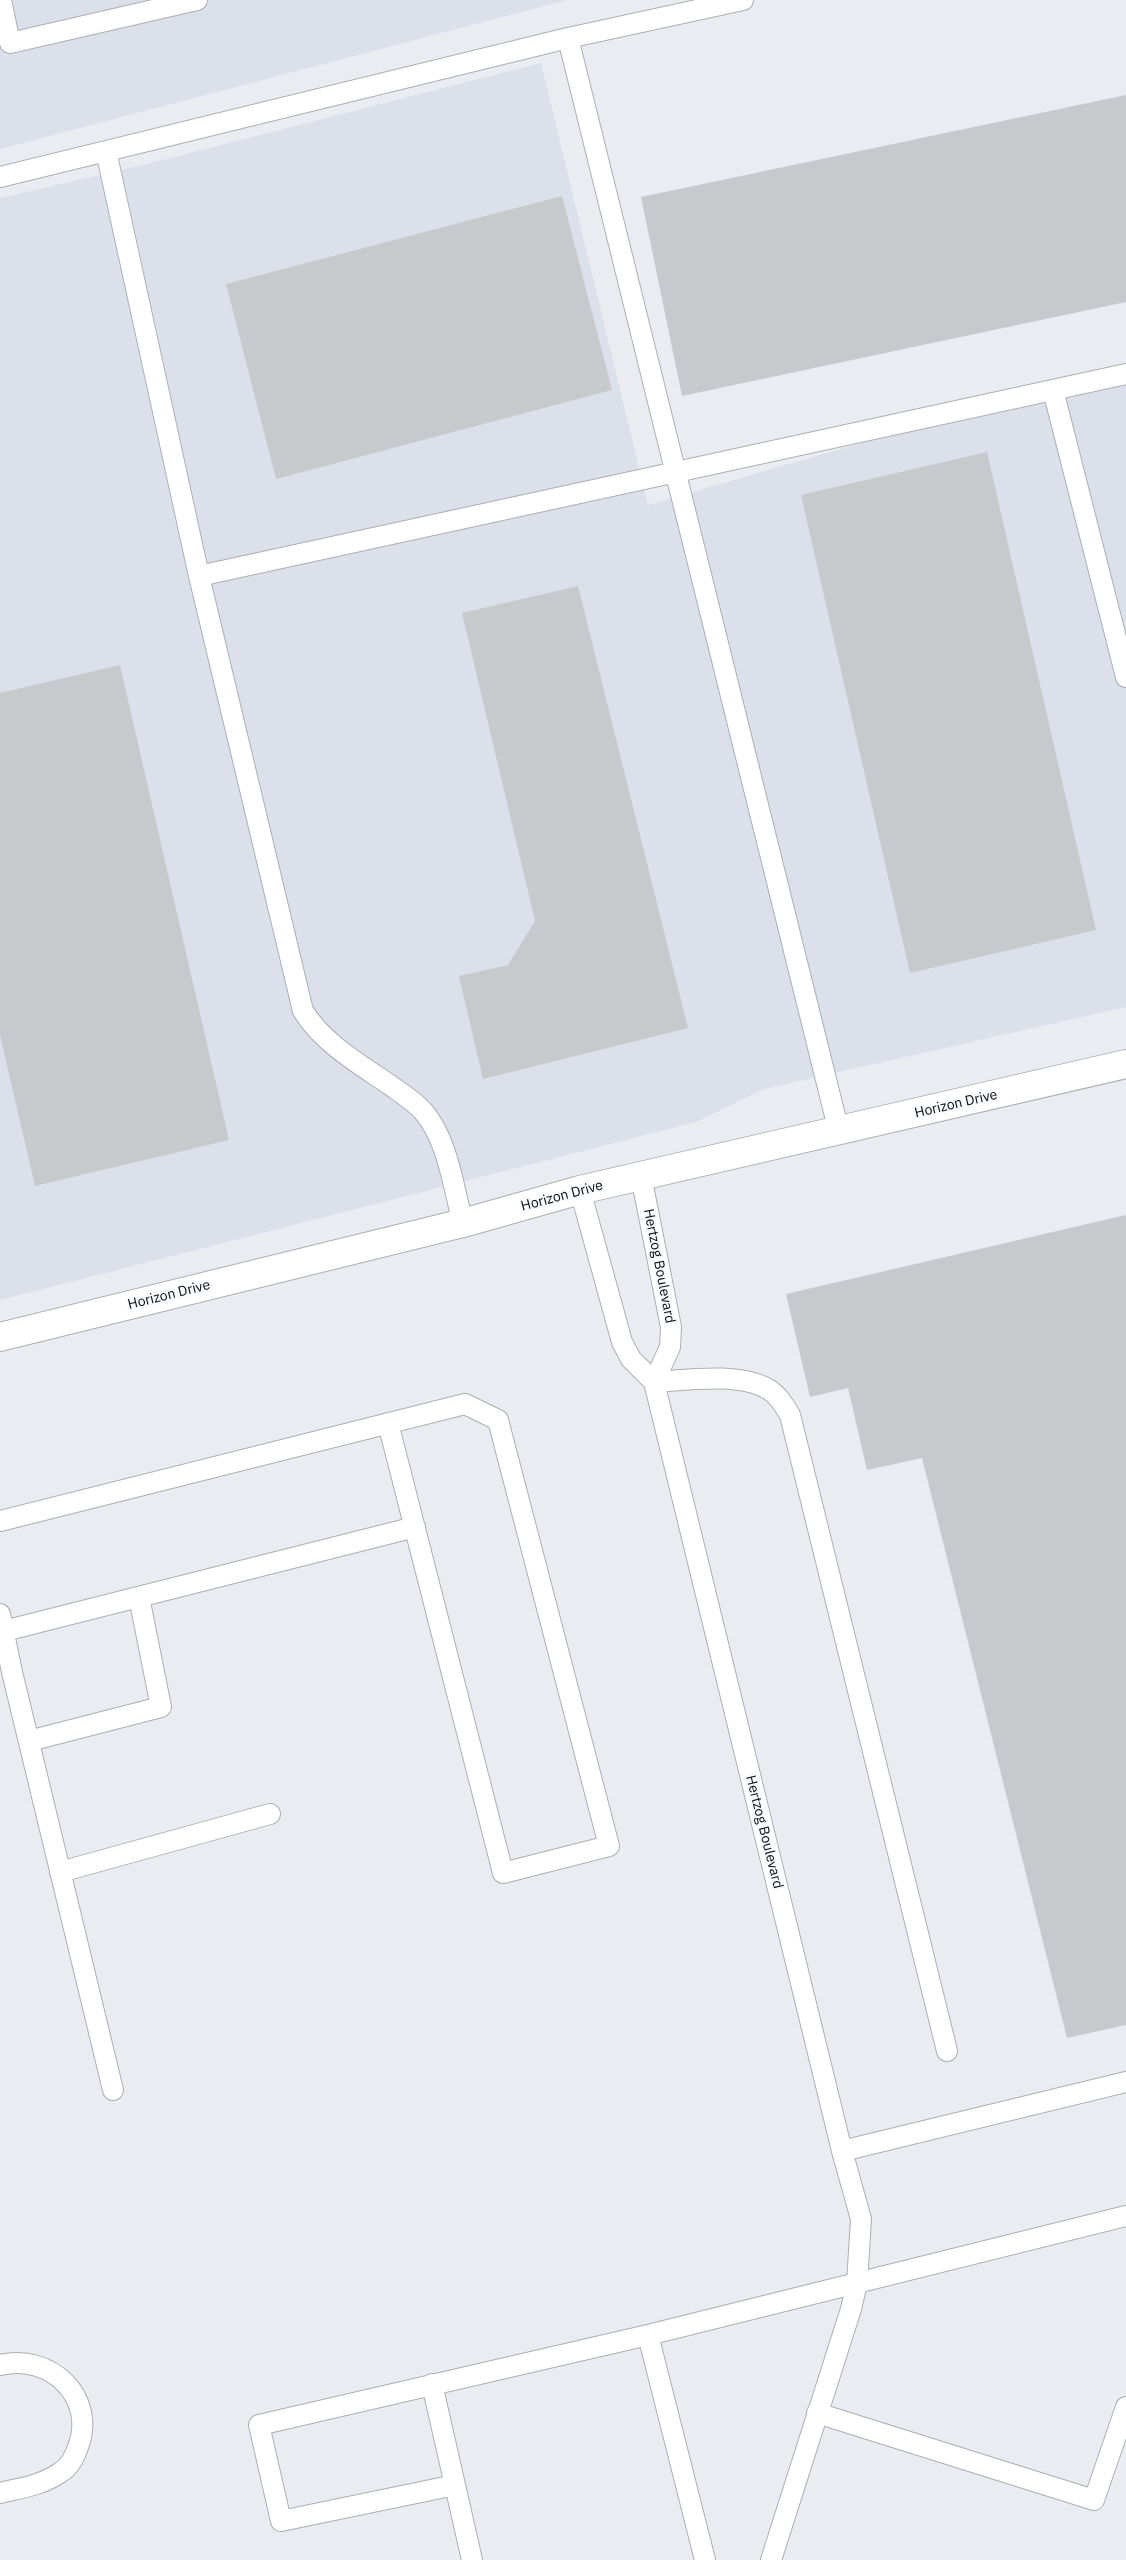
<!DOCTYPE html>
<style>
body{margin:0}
canvas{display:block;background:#eaecf1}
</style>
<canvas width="1126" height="2560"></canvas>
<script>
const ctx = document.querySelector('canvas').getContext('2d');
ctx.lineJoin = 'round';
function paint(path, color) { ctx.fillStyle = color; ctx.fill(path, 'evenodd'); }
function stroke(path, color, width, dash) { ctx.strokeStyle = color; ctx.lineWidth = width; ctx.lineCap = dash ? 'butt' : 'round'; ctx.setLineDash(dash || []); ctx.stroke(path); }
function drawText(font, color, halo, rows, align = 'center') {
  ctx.font = font + ' "IBM Plex Sans",sans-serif'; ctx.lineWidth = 4.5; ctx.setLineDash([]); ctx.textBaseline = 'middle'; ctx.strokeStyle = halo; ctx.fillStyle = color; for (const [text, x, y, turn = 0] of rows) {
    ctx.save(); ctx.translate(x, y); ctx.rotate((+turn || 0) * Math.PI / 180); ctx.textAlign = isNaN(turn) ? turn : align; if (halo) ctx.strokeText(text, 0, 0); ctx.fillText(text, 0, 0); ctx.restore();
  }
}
const built = new Path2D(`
 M0,0H567L0,149Z
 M541,63L648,505L1126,366V1007L764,1089L696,1122L0,1300V198L147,164Z`);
const building = new Path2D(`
 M1126,95V302L682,396L641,197Z
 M562,196L612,390L276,479L226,284Z
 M987,452L1096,930L910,973L801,495Z
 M578,586L688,1028L483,1079L459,976L508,965L535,921L462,613Z
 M120,665L229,1140L35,1186L0,1035V693Z
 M1126,1215V2025L1067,2038L922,1458L867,1470L848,1388L810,1397L786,1294Z`);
const lane = new Path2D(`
 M1,0L10,43L197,0
 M568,38L839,1132
 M106,151L199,576
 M0,177L568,38L743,0
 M1053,390L1126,677
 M580,1190L622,1342L631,1359L654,1382L670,1347L671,1327L641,1176
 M463,1223C453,1186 448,1140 423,1111C414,1101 401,1093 390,1085C358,1063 324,1044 303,1011L199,576L1126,374
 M0,1521L465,1404L498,1420L609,1846L503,1873L388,1423
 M0,1614L12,1672L113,2090
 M4,1631L415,1527
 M29,1741L161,1707L139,1597
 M60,1872L270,1814
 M842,2151L1126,2082
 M648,2335L705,2560
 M0,2365C50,2353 97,2397 78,2447C75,2456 69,2467 61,2472C43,2485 21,2488 0,2493
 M432,2384L472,2560
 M817,2413L1094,2500L1126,2407
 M455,2485L281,2521L259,2425L648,2335L1126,2216
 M771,2560L851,2309L857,2283L861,2219L842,2151L654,1382C687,1380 738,1372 768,1389C778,1395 784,1405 790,1415L947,2051`);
const street = new Path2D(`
 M0,1337L463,1223L580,1190L1126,1064`);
const streetNames = [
 ["Horizon Drive",956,1104,-13],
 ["Horizon Drive",562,1196,-15],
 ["Hertzog Boulevard",659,1266,79],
 ["Horizon Drive",169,1295,-14],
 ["Hertzog Boulevard",764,1832,76]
];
paint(built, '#dbe0eb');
paint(building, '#c7c9cd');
stroke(lane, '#acaeb3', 22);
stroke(street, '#acaeb3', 30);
stroke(lane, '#fff', 20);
stroke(street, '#fff', 28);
drawText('14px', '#0b0c0d', '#f7f9fe', streetNames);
</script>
